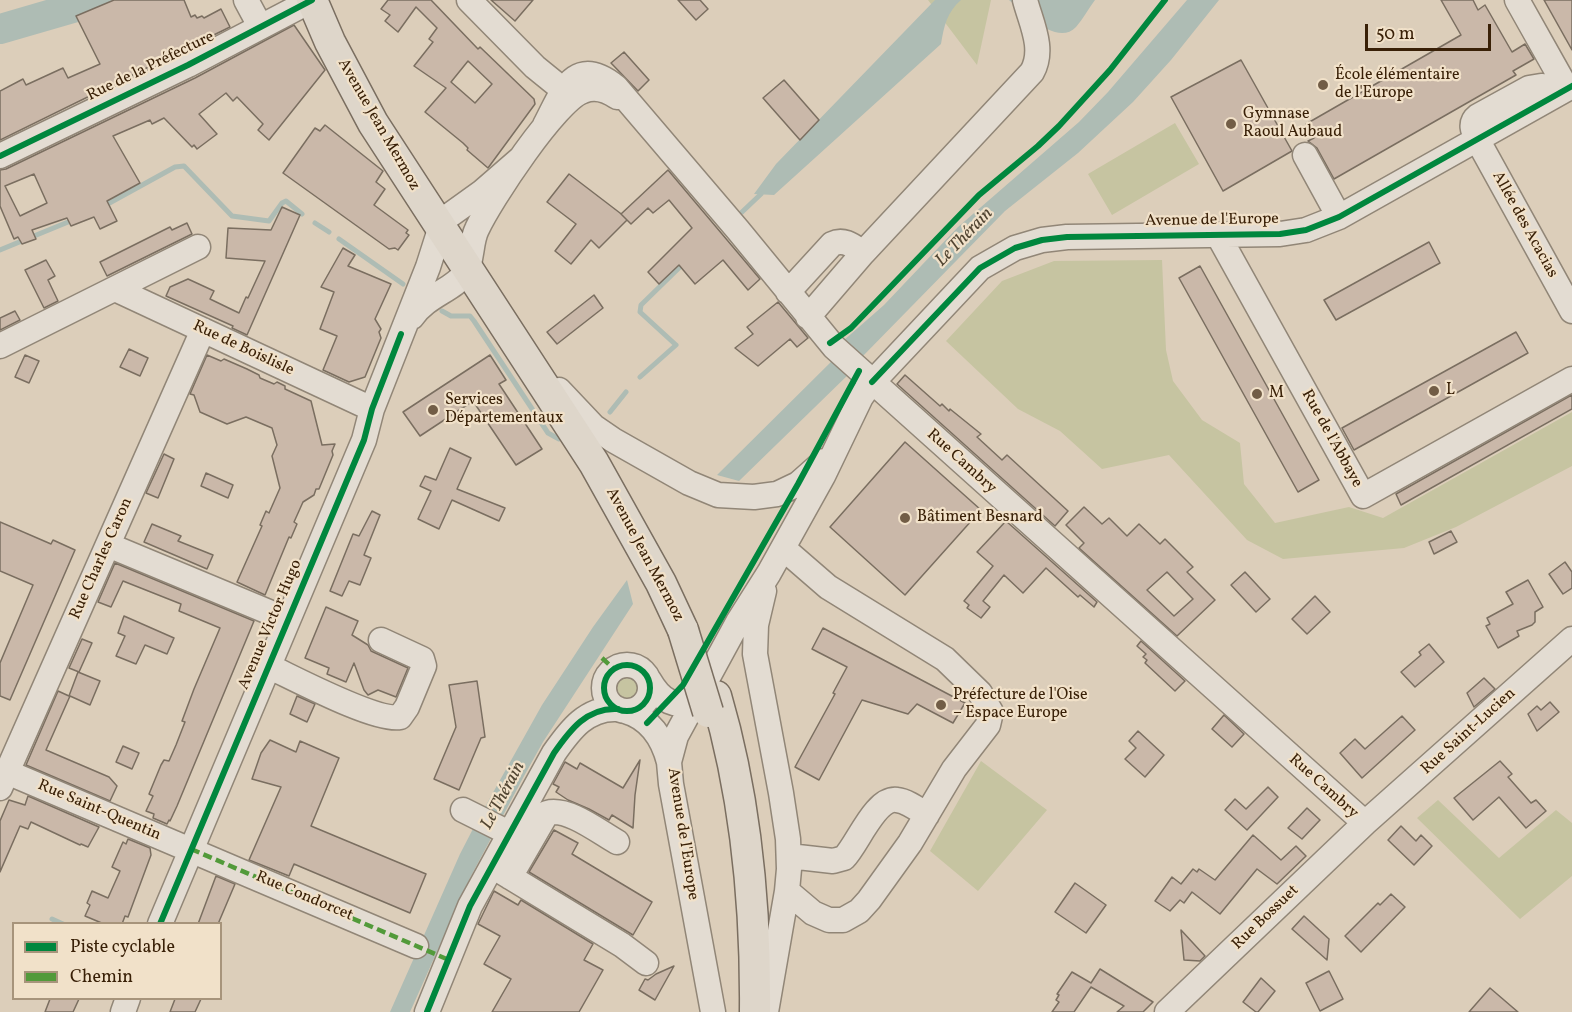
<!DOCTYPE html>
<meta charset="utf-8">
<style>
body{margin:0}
#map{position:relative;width:1572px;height:1012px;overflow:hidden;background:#dcceba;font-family:Vollkorn,serif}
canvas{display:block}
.legend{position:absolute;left:12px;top:922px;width:210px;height:78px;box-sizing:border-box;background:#f1e1c9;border:2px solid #a7947b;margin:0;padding:8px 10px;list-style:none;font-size:18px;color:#392007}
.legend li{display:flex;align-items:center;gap:12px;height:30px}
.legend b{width:30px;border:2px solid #a7947b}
.scale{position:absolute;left:1365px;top:24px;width:126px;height:27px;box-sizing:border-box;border:3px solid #392007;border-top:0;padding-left:8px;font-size:18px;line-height:21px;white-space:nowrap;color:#392007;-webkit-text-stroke:4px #f1e1c9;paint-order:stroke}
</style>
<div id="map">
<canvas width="1572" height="1012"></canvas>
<ul class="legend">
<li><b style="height:8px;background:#00873e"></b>Piste cyclable</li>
<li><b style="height:8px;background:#529a3a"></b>Chemin</li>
</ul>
<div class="scale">50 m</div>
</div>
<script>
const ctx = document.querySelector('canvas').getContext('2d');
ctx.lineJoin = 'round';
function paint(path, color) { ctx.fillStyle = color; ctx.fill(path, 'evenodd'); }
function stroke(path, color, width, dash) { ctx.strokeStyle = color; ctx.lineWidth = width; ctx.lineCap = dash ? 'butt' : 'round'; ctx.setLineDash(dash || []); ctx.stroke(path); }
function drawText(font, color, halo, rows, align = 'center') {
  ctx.font = font + ' Vollkorn,serif'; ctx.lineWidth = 4.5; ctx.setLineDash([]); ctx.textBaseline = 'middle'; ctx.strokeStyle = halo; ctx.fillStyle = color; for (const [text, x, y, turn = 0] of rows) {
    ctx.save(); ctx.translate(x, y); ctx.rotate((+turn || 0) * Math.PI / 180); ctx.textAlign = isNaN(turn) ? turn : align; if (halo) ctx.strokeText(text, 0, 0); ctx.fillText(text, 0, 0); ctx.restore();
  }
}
const green = new Path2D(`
 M928,0H991L977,65Z
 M1175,123L1199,164L1112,215L1088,174Z
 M1162,260L1166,350L1173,381L1202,420L1240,443L1244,484L1275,523L1349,507L1383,518L1572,412V466L1456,527L1404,548L1283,559L1247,540L1169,455L1102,469L1060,431L1018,409L946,341L1002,281L1054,261Z
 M616 688a13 13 0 1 1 26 0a13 13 0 1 1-26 0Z
 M981,761L1047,810L978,891L930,851Z
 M1438,800L1499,858L1556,810L1572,823V876L1520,919L1417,818Z`);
const water = new Path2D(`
 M935,0H961C947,12 944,26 941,44L774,195L754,194L776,164Z
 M1009,0H1095C1088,9 1083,19 1076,27C1057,47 1024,12 1009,0Z
 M1187,0H1219L1171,60L1133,102L1078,153L1005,211L861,358L851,372L739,481L717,475L839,354L843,341L884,305L958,227L1079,122L1108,92Z
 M627,580L633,604L543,742L524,776L470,878L410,1012H390L460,854L476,823L542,705L593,627Z`);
const stream = new Path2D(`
 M104,206L175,167L184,166L232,216L269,221L282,203L286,201L302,214
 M742,212L761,194
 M315,223L329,232
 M339,239L403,284
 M0,250L73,220
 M442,311L451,316H470L474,321L548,433L559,439
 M640,377L676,345L640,312L641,305L684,263
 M610,412L626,392
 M52,919L63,924`);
const river = new Path2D(`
 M0,29L100,0`);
const building = new Path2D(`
 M114,0H184L191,17L195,15L197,18L202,16L204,18L221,9L230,27L0,140V91L23,79L26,85L63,68L68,78L100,64L76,16Z
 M388,0H431L478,49L480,47L534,99L535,104L488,168L467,150L468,148L463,143L425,112L446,88L414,66L433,42L429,39L437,28L416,7L398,32L385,21L390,15L381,9ZM468,61L492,84L475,103L451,82Z
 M491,0H533L515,21Z
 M678,0H700L708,9L696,20Z
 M1441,0H1473L1478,10L1485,5L1512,52L1525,44L1534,59L1513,71L1516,75L1334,179L1317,148L1308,141L1314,138L1306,124L1461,35Z
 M1544,0H1572V50Z
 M294,25L325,70L269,140L258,130L263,124L237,97L233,101L226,93L199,114L217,134L197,149L194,145L192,147L164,118L152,124L150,120L113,136L140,183L107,201L117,221L100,229L94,217L71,226L67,218L32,230L36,239L22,244L18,237L14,239L0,206V170L6,169L195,78ZM34,174L47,203L20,216L5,186Z
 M624,52L649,80L638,91L611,63Z
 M1241,60L1292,151L1223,191L1171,97Z
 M784,80L819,120L800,140L763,98Z
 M325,125L383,171L376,182L385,189L374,205L408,230L406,233L409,235L398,250L395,248L389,249L283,173L315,128L320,131Z
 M668,170L760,279L748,290L723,260L695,284L679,265L659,284L648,272L692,228L669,200L653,213L648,208L631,224L621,214Z
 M569,174L620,213L627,220L599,248L591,240L571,264L555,251L576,224L547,202Z
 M282,207L300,215L247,335L232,328L233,326L166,296L170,287L188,279L214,291L210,299L239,313L246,297L248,298L265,261L226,258L228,228L271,230Z
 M187,223L192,234L107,276L100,262L170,227L172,230Z
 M1429,242L1440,263L1336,320L1324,300Z
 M343,248L355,255L348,266L391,284L375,319L381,329L379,332L381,338L365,377L349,382L323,370L337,336L320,329L334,292L321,287Z
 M46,260L55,276L48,280L58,301L44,308L25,270Z
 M1200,266L1319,480L1298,492L1179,278Z
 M594,295L603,308L557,344L547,332Z
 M778,302L808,338L797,347L790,339L758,366L735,348L753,334L747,327Z
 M15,311L20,320L0,330V318Z
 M1516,332L1528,353L1354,450L1342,428Z
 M129,349L148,358L140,376L120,367Z
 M25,355L39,361L29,383L15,377Z
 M207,355L221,361L224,359L247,369L259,375L260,378L274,384L277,382L285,386V389L311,401L322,445L335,444L332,451L333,455L319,489H316L314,495L303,502L294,522L297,524L291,538L289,537L265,595L237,582L262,526L260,525L266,511L269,513L280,488L272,456L277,445L272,428L246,417L227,424L200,412L194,395L190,394Z
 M490,355L506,380L499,384L542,449L516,465L473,401L420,436L403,412Z
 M905,375L940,406L942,404L949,411L950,409L981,434L977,437L1002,460L1007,455L1068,511L1055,526L897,384Z
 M1572,395V409L1401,505L1396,494Z
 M905,442L981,510L905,595L830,527Z
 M450,448L471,458L457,489L505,508L499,521L452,500L439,529L418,519L431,491L420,486L425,476L436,480Z
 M164,454L174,459L158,498L146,493Z
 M206,473L233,485L228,498L201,486Z
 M1084,507L1102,524L1109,518L1127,536L1139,524L1160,544L1165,539L1193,567L1187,572L1215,600L1177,636L1079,548L1084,543L1066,525ZM1167,572L1193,599L1174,616L1147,590Z
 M372,511L380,515L364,555L371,558L360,585L349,581L342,596L330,591L353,534L359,536Z
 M1006,521L1097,602L1094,607L1080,595L1078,597L1046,568L1023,593L1004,575L983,601L990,607L981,618L967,608L969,605L964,601L993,566L977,552Z
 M0,522L51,544L53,540L75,550L10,700L0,696V663L33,585L0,571Z
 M152,524L181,536L178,541L213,555L207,569L144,542Z
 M1451,531L1457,542L1434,554L1429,542Z
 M1565,562L1572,572V588L1563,594L1549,574Z
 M115,563L254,621L177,806L170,821L169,820L167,824L153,818L154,814L146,811L153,796L149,794L161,765L164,760L169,761L176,745L185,722L182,721L194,689L220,628L179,611L181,604L123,581L111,607L98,602Z
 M1245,572L1270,599L1256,612L1231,585Z
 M1528,580L1543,607L1535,612V622L1532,625L1517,631L1519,636L1498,648L1486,626L1490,624L1487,618L1513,604L1506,592Z
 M1315,596L1330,612L1307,634L1292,619Z
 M326,607L358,621L352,635L368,645L371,651L408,668L396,697L378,690L368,695L364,690L354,663L346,682L327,674L329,668L305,658Z
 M124,616L174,638L167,654L145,645L136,664L116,656L125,636L118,633Z
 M823,628L965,703L953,723L917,704L908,714L862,700L819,780L795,767L835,694L833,693L847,667L812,649Z
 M82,639L92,643L79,672L69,668Z
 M1141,641L1185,681L1175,691L1145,663L1147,660L1143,657L1146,654L1137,646Z
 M1429,644L1444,662L1415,687L1401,672L1421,655L1419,652Z
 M78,672L100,681L90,705L70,696L46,750L109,777L117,786L110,801L26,765L58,691L69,696Z
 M1484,678L1495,689L1474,707L1467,693Z
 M477,681L485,737L481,738L459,790L434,779L456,727L449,685Z
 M297,696L315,704L307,722L290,714Z
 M1550,702L1559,712L1537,731L1528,714L1537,706L1541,710Z
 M1224,715L1244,734L1232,747L1212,729Z
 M1402,716L1415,730L1362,778L1340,753L1355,739L1365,749Z
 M1138,731L1164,755L1145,777L1125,759L1136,748L1129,741Z
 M270,740L296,752L300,741L339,758L311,826L426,874L410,913L294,864L289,876L249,860L281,787L252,779L261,753Z
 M123,746L139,753L132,769L116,762Z
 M640,760L635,795L633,828L612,815L609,820L589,809L568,800L556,792L559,787L553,784L565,762L577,769L580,763L623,788Z
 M1500,761L1512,774L1508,777L1531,803L1536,800L1546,811L1526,828L1499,797L1473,820L1454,798Z
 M1268,787L1278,797L1247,830L1225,810L1235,799L1246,809Z
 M28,796L99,827L88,847L81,844L80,845L31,822L28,829L20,826L0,872V821L9,800L25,805Z
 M1307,808L1320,820L1302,839L1288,828Z
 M1401,826L1416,841L1421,835L1432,846L1414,865L1388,840Z
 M554,830L578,843L572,854L652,902L633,935L529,872Z
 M1253,835L1281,860L1296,846L1306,856L1277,884L1257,869L1220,914L1192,892L1184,903L1180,900L1170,911L1155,901L1172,877L1181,884L1193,869L1197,872L1199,869L1215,880Z
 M128,839L150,848L151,855L128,917L125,916L122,924H104L85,916L90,905L87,903L92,891L108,898L120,871L112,867L123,842L126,844Z
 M216,876L235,884L218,924H198Z
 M1075,883L1106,905L1086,933L1055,912Z
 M494,891L518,905L521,900L593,944L584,960L603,970L579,1012H492L511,979L484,964L500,936L478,924Z
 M1391,894L1405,907L1361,952L1345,936L1378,903L1380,905Z
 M1304,916L1329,939L1327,960L1292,929Z
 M1181,930L1205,956L1200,961L1184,960Z
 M674,966L655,1000L639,990L645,979L648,980L656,974Z
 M1100,969L1153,1002L1143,1012H1117L1124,1006L1091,987L1074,1012H1052L1059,1002L1056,1000L1059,995L1057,994L1072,972L1091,983Z
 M1329,971L1343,999L1320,1011L1306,983Z
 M1261,978L1275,991L1258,1012H1256L1243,1002Z
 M1490,988L1518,1012H1469Z
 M50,999H79L73,1012H45Z
 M175,999H201L195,1012H170Z`);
const minor = new Path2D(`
 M246,0L260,26
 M469,0L535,67L572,97
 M1517,0L1567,89
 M1567,89L1541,86L1529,88L1478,116C1469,123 1473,131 1477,139L1572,311
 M545,125C562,93 574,53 616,87L738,230L834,347L1365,823
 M1305,155L1339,217
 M0,156L188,65L312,0
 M1218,235L1363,496L1572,379
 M115,289L372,409
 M788,292L832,244C844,238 853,246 863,253
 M412,317C427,295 454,290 465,273C473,260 470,243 477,229C490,201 556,100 583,91C595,86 607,90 617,97
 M808,317L863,253L1032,72C1045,49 1031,23 1025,0
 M0,346L198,247
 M559,390L594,427L613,440L689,483L718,495L754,497L777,494L798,484L824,461
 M108,545L288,620
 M783,548L828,587L945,659L980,693L991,712L988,725L954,769L910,843L869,900L859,911L843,920H829L813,913L787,891
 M764,591L756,625L755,654L781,793L788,839L789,869L787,891L766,1012
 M604 688a23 23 0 1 1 46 0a23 23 0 1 1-46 0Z
 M268,666C294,678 376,722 400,717L407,707L424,666L422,659L381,640
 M649,680C660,699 676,713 696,695
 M625,711C650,718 663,739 669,762
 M7,772L416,946
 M0,788L203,330
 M463,810L523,840
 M789,856L833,861L844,858C858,844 875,797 897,800C907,801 919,810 927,815
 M492,866L622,945L646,963
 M510,877L547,813C568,807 599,832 617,842
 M160,924L364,440L372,409L428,267L443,220L482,192L520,159
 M123,1012L128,998
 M427,1012L470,906L554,753C570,730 587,707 618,709
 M713,1012L671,784L669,762L676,736L738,622L769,573L823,476L861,397L868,387L980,268L1015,248L1042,240L1067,237L1280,234L1306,230L1339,217L1572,86
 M1167,1012L1365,823L1572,639`);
const major = new Path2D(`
 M312,0L330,42L373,123L594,463L661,583L683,630
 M716,696C746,798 756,906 755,1012`);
const majorBridge = new Path2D(`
 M683,630L708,712`);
const quiet = new Path2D(`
 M602,658L614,669
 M191,849L449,960`);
const cycleway = new Path2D(`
 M0,156L188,65L312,0
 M830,343L851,328L979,195L1038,146L1059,126L1110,70L1165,0
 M872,382L980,268L1015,248L1042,240L1067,237L1280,234L1306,230L1339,217L1572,86
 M604 688a23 23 0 1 1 46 0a23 23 0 1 1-46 0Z
 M647,723L683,685L798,484L859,371
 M160,924L364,440L372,409L401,334
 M427,1012L470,906L554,753C570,730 587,707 618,709`);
const markers = [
 [1323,85,6,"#725d46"],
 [1231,124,6,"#725d46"],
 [1434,391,6,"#725d46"],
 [1257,394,6,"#725d46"],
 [433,410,6,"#725d46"],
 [905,518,6,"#725d46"],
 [941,705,6,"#725d46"]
];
const streetNames = [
 ["Rue de la Préfecture",151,67,-26],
 ["Avenue Jean Mermoz",378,125,60],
 ["Avenue de l'Europe",1212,221,-1],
 ["Allée des Acacias",1524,225,61],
 ["Rue de Boislisle",243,349,25],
 ["Rue de l'Abbaye",1331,439,61],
 ["Rue Cambry",961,462,42],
 ["Avenue Jean Mermoz",644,555,62],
 ["Rue Charles Caron",102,559,-66],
 ["Avenue Victor Hugo",271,625,-67],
 ["Rue Saint-Lucien",1469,732,-42],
 ["Rue Cambry",1323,787,42],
 ["Rue Saint-Quentin",99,811,23],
 ["Avenue de l'Europe",682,834,81],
 ["Rue Condorcet",304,897,23],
 ["Rue Bossuet",1266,918,-44]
];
const poiNames = [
 ["École élémentaire",1335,76],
 ["de l'Europe",1335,94],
 ["Gymnase",1243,115],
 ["Raoul Aubaud",1243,133],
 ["L",1446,391],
 ["M",1269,394],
 ["Services",445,401],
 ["Départementaux",445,419],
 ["Bâtiment Besnard",917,518],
 ["Préfecture de l'Oise",953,696],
 ["– Espace Europe",953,714]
];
const waterNames = [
 ["Le Thérain",965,238,-46],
 ["Le Thérain",504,796,-62]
];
paint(green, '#c6c4a1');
paint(water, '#aebcb4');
stroke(stream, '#aebcb4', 5);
stroke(river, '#aebcb4', 30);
paint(building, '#cab8a9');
stroke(building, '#7a6e60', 1.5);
stroke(minor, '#918677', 27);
stroke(major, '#7a6e60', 33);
stroke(minor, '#e3dcd2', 24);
stroke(major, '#ded6ca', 30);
stroke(majorBridge, '#7a6e60', 33, []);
stroke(majorBridge, '#ded6ca', 30);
stroke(quiet, '#529a3a', 4.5, [9, 4.5]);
stroke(cycleway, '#00873e', 6);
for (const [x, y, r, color] of markers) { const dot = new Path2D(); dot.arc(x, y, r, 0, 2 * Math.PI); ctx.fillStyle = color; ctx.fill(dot); stroke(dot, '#f1e1c9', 2); }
drawText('16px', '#392007', '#f1e1c9', streetNames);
drawText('16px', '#392007', '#f1e1c9', poiNames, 'left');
drawText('italic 18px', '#514532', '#f1e1c9', waterNames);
</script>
